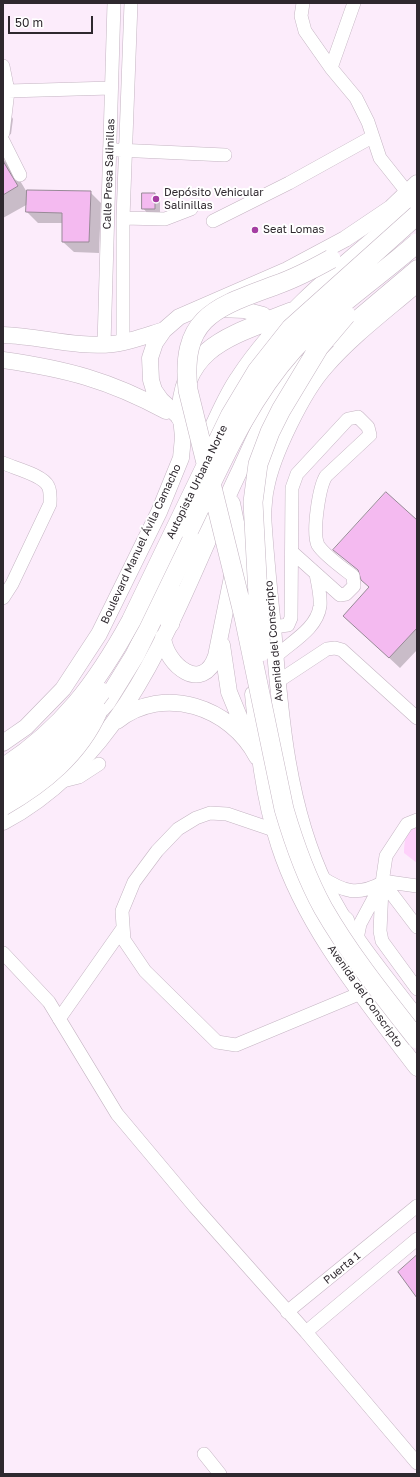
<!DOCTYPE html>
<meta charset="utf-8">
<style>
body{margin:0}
#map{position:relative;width:420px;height:1477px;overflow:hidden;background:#fcecfb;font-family:"Golos Text",sans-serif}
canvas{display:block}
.frame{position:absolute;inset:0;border:4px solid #2e282e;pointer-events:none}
.scale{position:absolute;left:8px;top:16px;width:85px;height:18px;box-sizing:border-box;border:2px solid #2e282e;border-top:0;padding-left:5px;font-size:12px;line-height:14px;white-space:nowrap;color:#2e282e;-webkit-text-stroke:3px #fff;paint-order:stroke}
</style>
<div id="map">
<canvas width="420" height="1477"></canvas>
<div class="frame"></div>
<div class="scale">50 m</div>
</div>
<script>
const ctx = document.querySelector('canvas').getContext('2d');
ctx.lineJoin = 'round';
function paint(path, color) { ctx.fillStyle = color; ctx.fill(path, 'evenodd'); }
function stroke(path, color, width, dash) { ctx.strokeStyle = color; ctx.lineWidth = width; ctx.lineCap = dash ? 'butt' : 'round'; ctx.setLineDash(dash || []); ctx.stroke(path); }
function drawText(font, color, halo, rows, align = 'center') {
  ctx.font = font + ' "Golos Text",sans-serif'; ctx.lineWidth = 4; ctx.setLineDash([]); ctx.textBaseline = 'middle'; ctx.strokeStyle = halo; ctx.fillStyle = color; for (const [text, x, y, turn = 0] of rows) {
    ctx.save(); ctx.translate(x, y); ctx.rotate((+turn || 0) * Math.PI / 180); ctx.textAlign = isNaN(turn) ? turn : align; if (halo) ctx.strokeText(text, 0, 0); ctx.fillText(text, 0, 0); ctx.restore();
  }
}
const green = new Path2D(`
 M417,827V863L404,853C404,843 405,830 417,827Z`);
const shadow = new Path2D(`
 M3,101L13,119L11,134L3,138Z
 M3,159L13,169L28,194L90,192L101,203L99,253L74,252L63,242V223H38L27,212L28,204L3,218Z
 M155,194L160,199V214H148L143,208Z
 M417,521V650L400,668L355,626L370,588L360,572L335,550Z`);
const building = new Path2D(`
 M3,161L18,186L3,195Z
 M27,190L91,191L89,242H62V213L26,212Z
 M142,193H155V209H142Z
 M386,492L417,520V628L389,658L343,616L369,587L361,580L358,570L333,550Z
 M417,1255V1298L398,1272Z`);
const minor = new Path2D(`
 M303,3L301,16L305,31L331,68L356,98L368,122L380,158L407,192
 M3,66L8,91L111,88
 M331,68L354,3
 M3,133L8,91
 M3,141L20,175
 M117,150L225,155
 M123,218L165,219L191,209
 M213,221L289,183L372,137
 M123,342V218L131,3
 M104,344L114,3
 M3,463C14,468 43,475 48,486C51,491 50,499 50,504L12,584L3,598
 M273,627L288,625L291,618L292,488L297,474L348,419L358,417L368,427L370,435L326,476C319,487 312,533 318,545C324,555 344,569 353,576L354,586L346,594L340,595L292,552
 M275,657C291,642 317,629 320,606C321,596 318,584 316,574
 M277,682L327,649L335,648L342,650L417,718
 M59,782L79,777L99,764
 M274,830L227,814L210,813L196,818L178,829L157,851L134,882L122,911L124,940L145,971L217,1042L236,1045L361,993L368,987
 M321,877C344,892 357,896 382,883
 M417,886L382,881L417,927
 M382,888L380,931L382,941L417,989
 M357,939L360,924L382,883L386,856L407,824L417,820
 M3,953L49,1002L117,1114L195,1207L306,1332L417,1463
 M59,1019L123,928
 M287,1312L417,1206
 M306,1332L417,1239
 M204,1454L220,1474`);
const major = new Path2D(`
 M417,284C387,310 352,336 326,366C303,391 272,455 266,488C264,496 264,505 263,513C265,551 269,589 273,627C280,715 287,807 326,887C349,935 385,976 417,1018
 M219,309L244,310L263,315
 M3,335C40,336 76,348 113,344C130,342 148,335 164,330
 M334,338L417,268
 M3,360C66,369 109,380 166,411
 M188,425L161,400L154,390L151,380L150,358L155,343L164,330L179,317L287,270L345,239L391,208L417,183
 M232,503L240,542L245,593
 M163,637C166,666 203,694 216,656L233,572
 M222,645L229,692L247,736
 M253,694C258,745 263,796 279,845C306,929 365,999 417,1068
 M117,721C164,684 231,707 257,757
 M3,743L26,727L63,689L99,634L159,512L181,458L183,437L181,418
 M3,822C136,751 179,596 240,470C257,433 273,393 302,364`);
const highway = new Path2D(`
 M181,418C181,345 234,335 291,312
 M211,434C220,415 228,395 240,378C286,308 355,258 417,204
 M170,623V588
 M88,722L106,702L135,655L203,516
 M322,897L331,910L345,921`);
const highwayBridge = new Path2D(`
 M331,259C313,269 296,278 276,285C217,307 180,316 188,390L244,617L284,809C294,843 306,877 323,908C350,955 384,997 417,1039
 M189,530C219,468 247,401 293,350C330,309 376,279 417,243
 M261,652L253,502L258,464L270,432L281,410L319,347L346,315
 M3,768C63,729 97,683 131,621L230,416L257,371L291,328L417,215
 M3,785C43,759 73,731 101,692
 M3,806C43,783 79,754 98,711`);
const markers = [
 [156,199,4,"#a53ea2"],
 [255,230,4,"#a53ea2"]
];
const streetNames = [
 ["Calle Presa Salinillas",109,174,-88],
 ["Autopista Urbana Norte",197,482,-64],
 ["Boulevard Manuel Ávila Camacho",141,544,-65],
 ["Avenida del Conscripto",274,641,-95],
 ["Avenida del Conscripto",365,996,55],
 ["Puerta 1",342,1268,-39]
];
const poiNames = [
 ["Depósito Vehicular",164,193],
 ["Salinillas",164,206],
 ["Seat Lomas",263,230]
];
paint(green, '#fed1fa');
paint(shadow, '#0003');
paint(building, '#f4baf0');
stroke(building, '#978996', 1);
stroke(minor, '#c4b4c2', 14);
stroke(major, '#c4b4c2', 17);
stroke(highway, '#c4b4c2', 20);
stroke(minor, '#fff', 13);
stroke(major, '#fff', 16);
stroke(highway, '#fff', 19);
stroke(highwayBridge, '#c4b4c2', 20, []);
stroke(highwayBridge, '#fff', 19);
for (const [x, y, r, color] of markers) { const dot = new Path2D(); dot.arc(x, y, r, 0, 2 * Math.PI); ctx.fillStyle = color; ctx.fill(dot); stroke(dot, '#fff', 1.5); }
drawText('11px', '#2e282e', '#fff', streetNames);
drawText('11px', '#2e282e', '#fff', poiNames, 'left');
</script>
